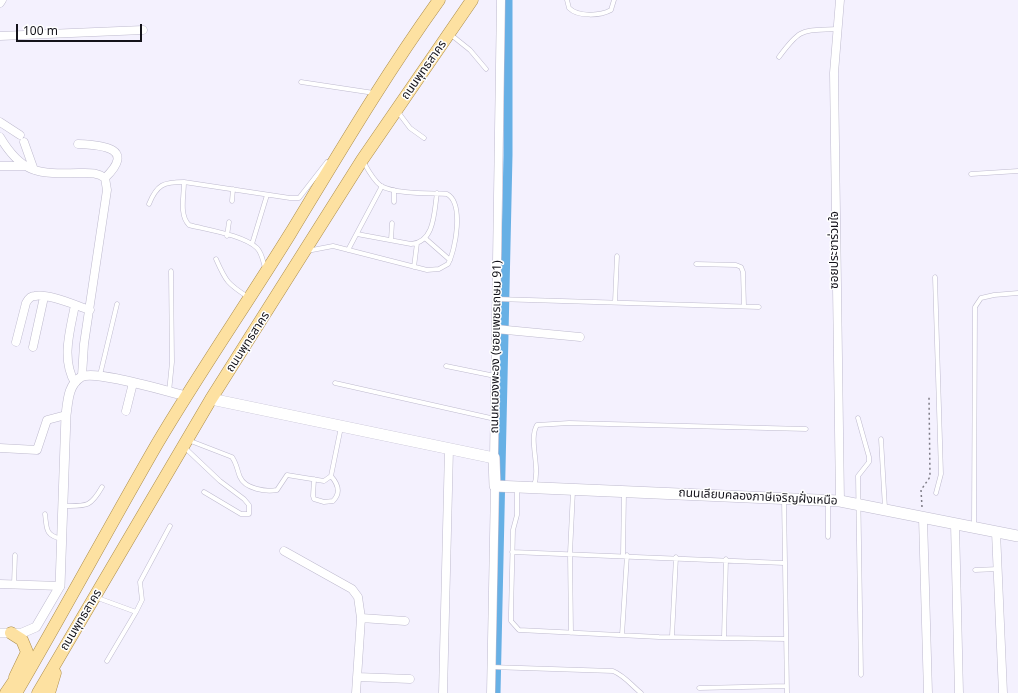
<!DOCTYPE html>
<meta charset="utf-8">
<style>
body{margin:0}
#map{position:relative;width:1018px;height:693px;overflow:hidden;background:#f4f1fe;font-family:"Noto Sans",sans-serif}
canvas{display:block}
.scale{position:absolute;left:16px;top:24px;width:126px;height:18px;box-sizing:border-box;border:2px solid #14131a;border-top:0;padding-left:5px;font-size:12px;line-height:14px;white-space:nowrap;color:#14131a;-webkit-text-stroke:3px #fff;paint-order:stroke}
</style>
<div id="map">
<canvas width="1018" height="693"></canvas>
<div class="scale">100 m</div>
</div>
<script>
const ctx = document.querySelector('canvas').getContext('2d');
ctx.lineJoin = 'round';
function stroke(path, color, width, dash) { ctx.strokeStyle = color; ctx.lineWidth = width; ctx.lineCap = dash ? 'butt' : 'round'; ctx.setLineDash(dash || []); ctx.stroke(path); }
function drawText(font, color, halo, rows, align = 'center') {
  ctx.font = font + ' "Noto Sans","Noto Sans Thai",sans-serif'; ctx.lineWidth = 3; ctx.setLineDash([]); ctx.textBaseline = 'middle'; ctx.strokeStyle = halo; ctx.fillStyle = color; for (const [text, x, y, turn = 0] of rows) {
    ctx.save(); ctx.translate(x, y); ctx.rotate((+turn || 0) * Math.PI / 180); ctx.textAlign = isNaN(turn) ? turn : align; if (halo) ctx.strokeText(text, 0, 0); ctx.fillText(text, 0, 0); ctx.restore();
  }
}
const canal = new Path2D(`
 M496,693L508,155V0`);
const path = new Path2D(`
 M922,507L921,490L930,477L929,397`);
const service = new Path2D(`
 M567,0L569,8C578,17 600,16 611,10L614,0
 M450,34L470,50L486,69
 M779,57C801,27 802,31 837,29
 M301,82L374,93
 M398,112L410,128L424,138
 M971,174L1018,171
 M184,182C184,196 179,215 189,225C208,230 243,235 257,248C262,253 263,261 265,268
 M232,201L233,189
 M394,202V190
 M149,204C157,184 164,182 184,182L290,198H299L327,162
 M357,234L411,244C435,242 434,212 437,193
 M227,236L229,222
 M426,239L450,260
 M391,240L392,223
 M252,244L267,195
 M348,250L382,186
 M307,251L333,246L427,270L439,269L448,264C456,249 464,203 447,194C430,193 395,194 381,186C373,180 368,170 363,161
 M216,259C226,282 228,284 248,297
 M696,264L736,265L741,267L743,272L744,306
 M414,267L417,243
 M935,277L941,474L936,493
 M496,299L759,307
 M615,302L617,256
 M446,366L495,376
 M100,375L117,304
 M335,383L495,419
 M169,392L172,362L171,271
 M858,418L869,457V462L858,476L861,675
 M881,439L885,508
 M188,440L232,457C237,464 237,470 240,477C245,489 266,492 277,490L287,475L324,481L331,476L341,427
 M184,447L220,481L244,499L249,505V514H241L204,492
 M314,479L313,496L314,499L324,502L333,501C341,493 338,484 331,476
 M534,486C541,467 528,440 537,425L569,423L806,429
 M517,489V515L513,530L511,612V621L519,630L659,637L786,639
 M784,499L787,693
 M828,502V537
 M63,506C86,506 90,508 102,487
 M45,514C47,529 45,535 61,539
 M974,525L975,307L981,298L994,295L1018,293
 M512,552L784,563
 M623,555L624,493
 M975,570L998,569
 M14,584L15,555
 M95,597L136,612L142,600L140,582L170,526
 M571,633L570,553L573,491
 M622,635L627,555
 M672,636L676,557
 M724,637L726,559
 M107,661L136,612
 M491,667L613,671C625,676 631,685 641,693
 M699,688L786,686`);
const minor = new Path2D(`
 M0,3L2,0
 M0,36L143,30
 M0,122L20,135
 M0,137C22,174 38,174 79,173C89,173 97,172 105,178L107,190L84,344L82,376
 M24,142L34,170
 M78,144C103,145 136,148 105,178
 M0,166H24
 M496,329L580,337
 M16,342L26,303C28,299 30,296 35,296C48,293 77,306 90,310
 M33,347L44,297
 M75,383C61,359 70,331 75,305
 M126,411L133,383
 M0,448L37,450L47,420L66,415
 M494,458L501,0
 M840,501L834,73L840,0
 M923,518L928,693
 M955,524L959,693
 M996,532L1003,693
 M284,551L352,589L358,597L361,618L356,693
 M0,584L60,586
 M361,618L405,621
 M357,677L410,679
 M443,693L449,449
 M491,693L495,486`);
const tertiary = new Path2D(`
 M0,633H22L36,627L60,586L66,415C68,401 68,385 81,377C94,369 168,392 187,396`);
const secondary = new Path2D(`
 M211,399L494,458L495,486L840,501L1018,536`);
const primary = new Path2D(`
 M11,633L22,640L27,652L15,677
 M6,693L21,671
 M16,693C64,611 109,527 157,444C199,373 246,305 290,234C338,155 385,75 439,0
 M38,693L211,399L362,160L472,0
 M49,693L55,673`);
const streetNames = [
 ["ถนนพุทธสาคร",424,70,-55],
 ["ซอยประชาร่วมใจ",835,250,-90],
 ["ถนนพุทธสาคร",248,342,-57],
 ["ถนนหนองพะอง (ซอยเพชรเกษม 91)",496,347,-89],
 ["ถนนเลียบคลองภาษีเจริญฝั่งเหนือ",758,497,3],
 ["ถนนพุทธสาคร",81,620,-59]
];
stroke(canal, '#67b0e5', 9);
stroke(service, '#bebace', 5);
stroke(minor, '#bebace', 9);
stroke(tertiary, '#bebace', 10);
stroke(secondary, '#bebace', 12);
stroke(primary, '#ab8c49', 13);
stroke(path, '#7e7c86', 1.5, [2, 3]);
stroke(service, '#fff', 4);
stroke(minor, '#fff', 8);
stroke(tertiary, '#fff', 9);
stroke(secondary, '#fff', 11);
stroke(primary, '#fde1a1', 12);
drawText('12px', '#14131a', '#fff', streetNames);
</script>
